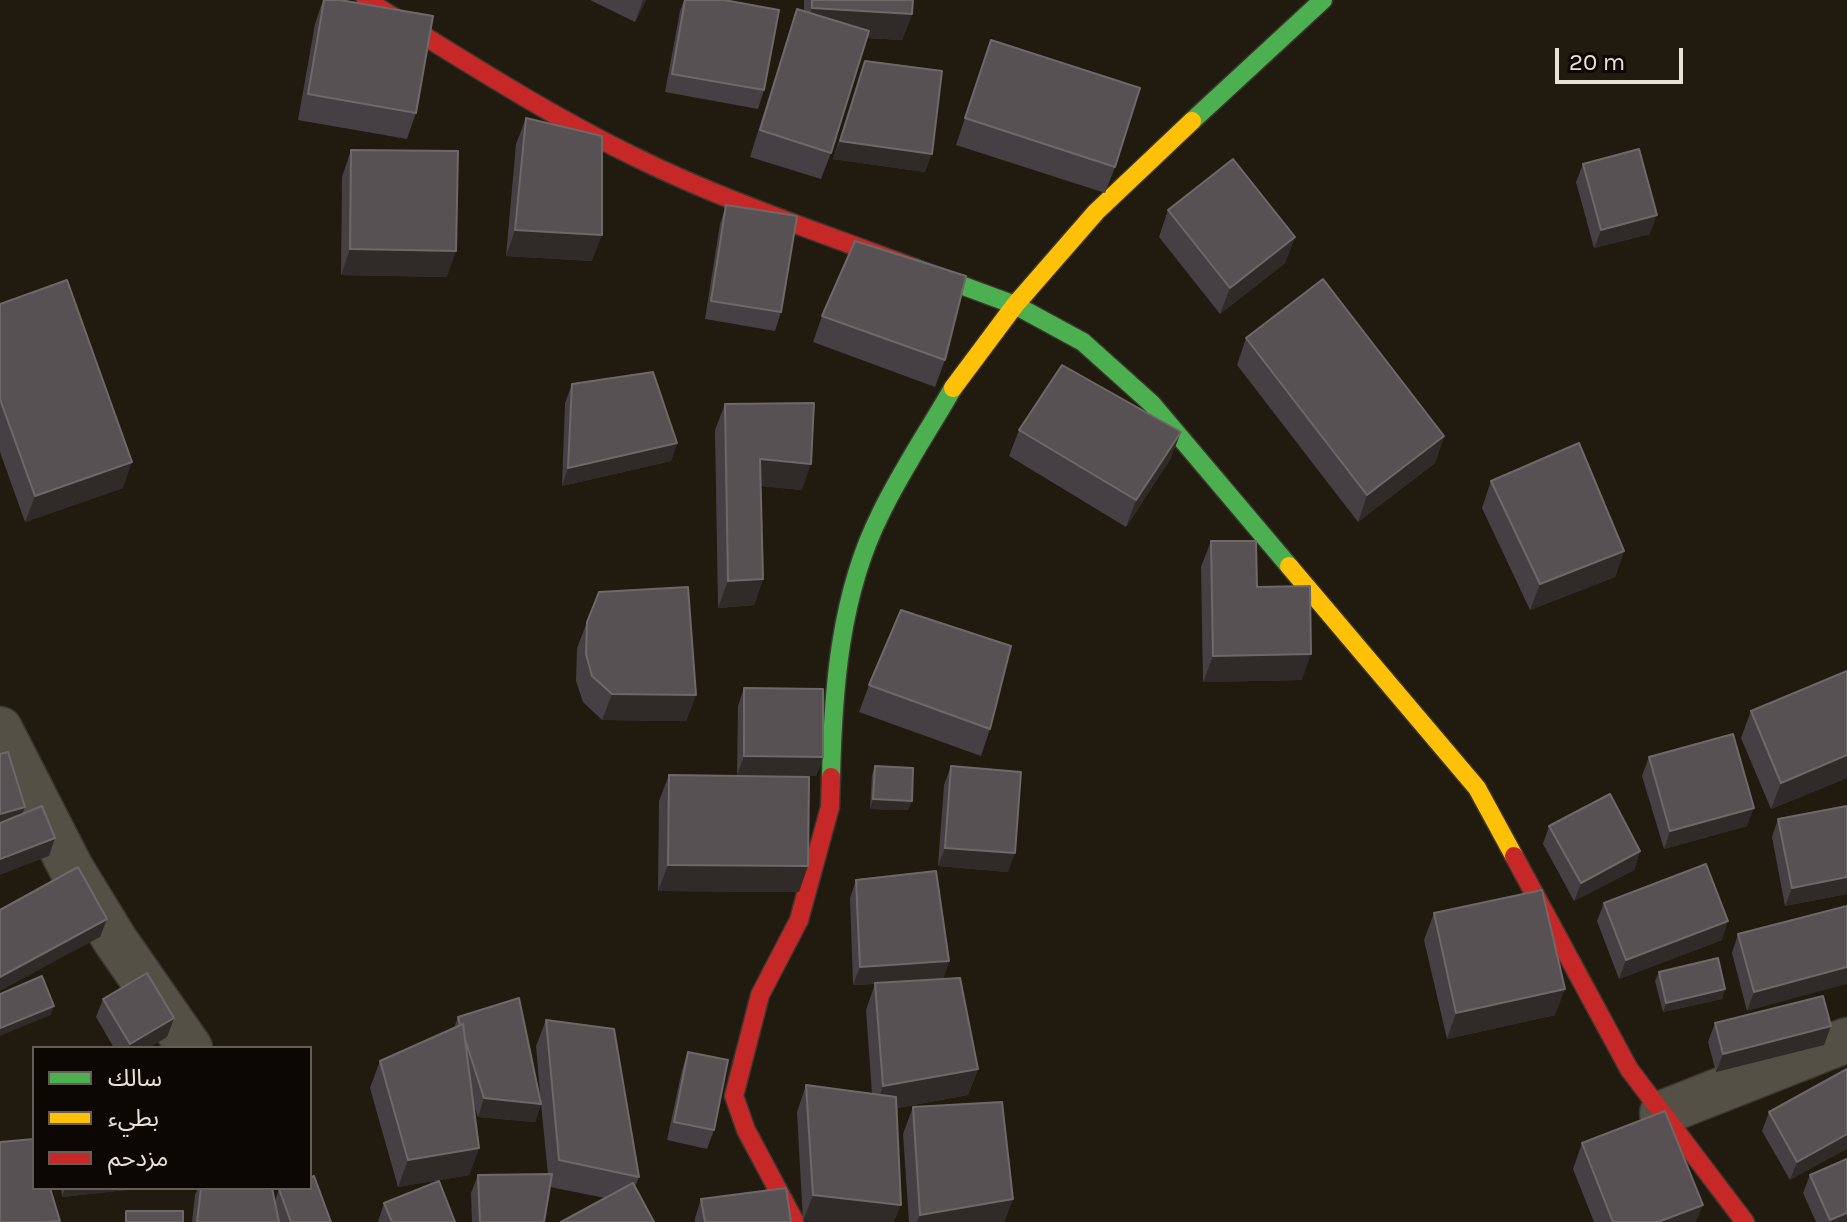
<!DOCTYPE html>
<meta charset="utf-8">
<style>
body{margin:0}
#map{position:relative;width:1847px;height:1222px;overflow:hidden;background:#211a0f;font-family:Karla,"Noto Sans Arabic",sans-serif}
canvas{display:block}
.legend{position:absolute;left:32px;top:1046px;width:280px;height:144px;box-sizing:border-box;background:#0c0702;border:2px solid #655e56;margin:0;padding:10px 14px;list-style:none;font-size:24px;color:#eae1d5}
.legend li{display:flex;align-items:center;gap:16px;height:40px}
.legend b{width:40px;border:2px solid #655e56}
.scale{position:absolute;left:1555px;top:48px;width:128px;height:36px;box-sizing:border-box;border:4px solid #eae1d5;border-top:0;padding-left:10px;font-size:24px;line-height:28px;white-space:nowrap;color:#eae1d5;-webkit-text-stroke:6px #0c0702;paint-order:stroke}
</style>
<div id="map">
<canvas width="1847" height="1222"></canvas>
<ul class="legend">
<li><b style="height:10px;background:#4caf50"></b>سالك</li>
<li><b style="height:10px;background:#ffc107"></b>بطيء</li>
<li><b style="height:10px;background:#c62828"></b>مزدحم</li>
</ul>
<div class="scale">20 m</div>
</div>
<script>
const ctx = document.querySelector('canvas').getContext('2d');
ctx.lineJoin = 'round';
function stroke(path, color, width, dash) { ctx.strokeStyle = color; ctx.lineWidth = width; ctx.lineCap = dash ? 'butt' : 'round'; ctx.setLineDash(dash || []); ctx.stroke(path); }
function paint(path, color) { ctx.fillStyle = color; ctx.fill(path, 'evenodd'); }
const street = new Path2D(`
 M0,729L71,868L115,940L190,1048
 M1662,1113L1847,1040`);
const fast = new Path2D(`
 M1192,121L1323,0
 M912,267L1015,305L1083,342L1152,404L1289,566
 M831,777C833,689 840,595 880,515C901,471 929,430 953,388`);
const slow = new Path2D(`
 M953,388L1015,305L1096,212L1192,121
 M1289,566L1477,788L1514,856`);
const jam = new Path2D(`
 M366,0C454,54 541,111 635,157C724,201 819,232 912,267
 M1514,856L1629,1069L1745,1222
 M795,1222L746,1130L734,1096L760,995L799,920L830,807L831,777`);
const wall = new Path2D(`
 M323,0L416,113L407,139L298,120L315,24Z
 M590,0H646L635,22Z
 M684,0H724L764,90L758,109L665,92L680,11Z
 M804,0H913L912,14L902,40L867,38L831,153L821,179L750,157L788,35L797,9L804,11Z
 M991,40L1115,167L1105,193L956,145Z
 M865,61L925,172L833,159Z
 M526,118L592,261L506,256L516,144Z
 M351,150L447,277L341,275L342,177Z
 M1583,164L1650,234L1594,248L1576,182Z
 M726,205L781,312L775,331L705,319L720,224Z
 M1168,210L1295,237L1285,263L1220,314L1159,237Z
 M0,304L123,488L25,522L0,452Z
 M822,316L945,360L935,387L813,342Z
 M1246,338L1444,436L1435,463L1358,522L1237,365Z
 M572,384L677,443L671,461L562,486L565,403Z
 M725,404L802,490L761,486L763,579L754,605L718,608L715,430Z
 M1019,430L1171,458L1126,527L1009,456Z
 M1491,481L1624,551L1615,577L1530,610L1482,508Z
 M1211,541L1257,587L1302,680L1203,682L1201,567Z
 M587,622L696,695L686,721L602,720L583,702L576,681L577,648Z
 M1847,671V778L1771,809L1741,738L1751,711Z
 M869,685L990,729L981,756L859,712Z
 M744,688L823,757L816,776L737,775L738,706Z
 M1649,757L1747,826L1664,849L1642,776Z
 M875,766L912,801L908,810L870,809L872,775Z
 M951,766L1008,872L938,866L944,785Z
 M669,775L799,892L658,891L659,801Z
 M1847,806V894L1785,906L1772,837L1778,819Z
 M1549,826L1640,851L1634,870L1574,901L1543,844Z
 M856,880L949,961L943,979L978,1069L968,1095L897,1108L803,1221L797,1112L806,1085L872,1094L866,1010L875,984L853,985L850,898Z
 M1604,903L1722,940L1619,979L1597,921Z
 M1847,906L1747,1011L1732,953L1738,934Z
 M1434,913L1555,1015L1447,1039L1424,940Z
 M1659,972L1725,989L1722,999L1663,1012L1655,981Z
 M103,999L174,1018L167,1037L148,1048H114L96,1017Z
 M458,1017L541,1104L536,1046L546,1020L639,1177L635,1187L605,1198L550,1187L544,1222H472L471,1193L478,1175L548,1174L541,1104L535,1122L478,1117L473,1102L479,1148L469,1175L398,1187L370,1088L380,1061L454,1028Z
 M1715,1023L1831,1026L1824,1045L1716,1072L1708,1042Z
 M688,1052L714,1130L707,1149L667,1140L682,1070Z
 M1847,1069L1790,1180L1762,1131L1769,1112Z
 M913,1107L1013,1199L1004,1222H909L903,1134Z
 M1582,1143L1696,1222H1594L1573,1169Z
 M1810,1175L1847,1222H1816L1803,1193Z
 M61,1188H144L62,1197Z
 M198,1188H272L275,1201L279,1189L331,1222H192L195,1195Z
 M701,1199L791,1222H695V1218Z
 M384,1203L455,1222H378Z`);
const shadedWall = new Path2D(`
 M643,0H646L635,22Z
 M812,8L912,14L902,40L802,34Z
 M840,141L932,154L925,172L833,159Z
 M1657,215L1650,234L1594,248L1601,230Z
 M515,230L602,235L592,261L506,256Z
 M1295,237L1285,263L1220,314L1230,288Z
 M350,249L456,251L447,277L341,275Z
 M1181,432L1171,458L1126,527L1136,500Z
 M1444,436L1435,463L1358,522L1367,495Z
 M677,443L671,461L562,486L568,468Z
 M760,459L811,464L802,490L750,485Z
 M132,462L123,488L25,522L35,496Z
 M1624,551L1615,577L1530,610L1540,584Z
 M763,579L754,605L718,608L728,581Z
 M1311,654L1302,680L1203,682L1213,656Z
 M612,694L696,695L686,721L602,720Z
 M1847,755V778L1771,809L1781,783Z
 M744,756L823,757L816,776L737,775Z
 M873,799L912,801L908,810L870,809Z
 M25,807L18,825L0,830V814Z
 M1754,808L1747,826L1664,849L1670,831Z
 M55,838L49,856L0,875V859Z
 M945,848L1015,853L1008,872L938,866Z
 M1640,851L1634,870L1574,901L1581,883Z
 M668,865L808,866L799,892L658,891Z
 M1847,877V894L1785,906L1792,888Z
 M107,919L100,937L0,991V977Z
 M1728,921L1722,940L1619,979L1626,960Z
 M949,961L943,979L853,985L860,967Z
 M1847,967V984L1747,1011L1754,992Z
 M1565,989L1555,1015L1447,1039L1456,1013Z
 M1725,989L1722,999L1663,1012L1666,1003Z
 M54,1006L51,1015L0,1036V1028Z
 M174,1018L167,1037L148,1048H128L130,1044Z
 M1831,1026L1824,1045L1716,1072L1723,1054Z
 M978,1069L968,1095L874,1112L883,1086Z
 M484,1098L541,1104L535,1122L478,1117Z
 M1847,1134V1149L1790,1180L1797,1162Z
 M479,1148L469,1175L398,1187L408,1160Z
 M65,1188H144L62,1197Z
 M813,1195L901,1205L894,1222H813L803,1221Z
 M1013,1199L1004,1222H917L920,1215Z
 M1703,1205L1696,1222H1658Z
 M1847,1213V1222H1829L1830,1220Z`);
const building = new Path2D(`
 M324,0H340L433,16L416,113L308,94Z
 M685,0H724L779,10L764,90L672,74Z
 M812,0H913L912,14L812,8Z
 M797,9L869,31L831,153L760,130Z
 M991,40L1140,88L1115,167L965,118Z
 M865,61L942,71L932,154L840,141Z
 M526,118L602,136V235L515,230Z
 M1639,149L1657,215L1601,230L1583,164Z
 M351,150L458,151L456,251L350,249Z
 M1233,159L1295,237L1230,288L1168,210Z
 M726,205L797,216L781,312L711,301Z
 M855,241L966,276L945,360L822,316Z
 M1323,279L1444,436L1367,495L1246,338Z
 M67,280L132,462L35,496L0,399V304Z
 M1062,365L1181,432L1136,500L1019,430Z
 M653,372L677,443L568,468L572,384Z
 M814,403L811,464L760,459L763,579L728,581L725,404Z
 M1579,443L1624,551L1540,584L1491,481Z
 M1211,541H1256L1257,587L1310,586L1311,654L1213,656Z
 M688,587L696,695L612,694L592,676L586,654L587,622L599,592Z
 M901,610L1011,646L990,729L869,685Z
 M1847,671V755L1781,783L1751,711Z
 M744,688L823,689V757L744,756Z
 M1733,734L1754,808L1670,831L1649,757Z
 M8,752L25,807L0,814V754Z
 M875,766L913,768L912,801L873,799Z
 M951,766L1021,772L1015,853L945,848Z
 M669,775L809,777L808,866L668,865Z
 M1610,794L1640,851L1581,883L1549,826Z
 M42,806L55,838L0,859V823Z
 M1847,806V877L1792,888L1778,819Z
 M1706,864L1728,921L1626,960L1604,903Z
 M78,867L107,919L0,977V910Z
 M936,871L949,961L860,967L856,880Z
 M1542,890L1565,989L1456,1013L1434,913Z
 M1847,906V967L1754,992L1738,934Z
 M1718,958L1725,989L1666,1003L1659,972Z
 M147,973L174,1018L130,1044L103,999Z
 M42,976L54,1006L0,1028V994Z
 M960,978L978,1069L883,1086L875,983Z
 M1823,996L1831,1026L1723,1054L1715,1023Z
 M519,998L541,1104L484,1098L465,1039L463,1024L460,1025L458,1017Z
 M546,1020L614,1029L639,1177L559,1160Z
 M463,1024L479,1148L408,1160L380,1061Z
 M688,1052L728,1060L714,1130L674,1122Z
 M1847,1069V1134L1797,1162L1769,1112Z
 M806,1085L896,1097L901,1205L813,1195Z
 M1002,1102L1013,1199L920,1215L913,1107Z
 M1665,1111L1703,1205L1658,1222H1613L1582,1143Z
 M34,1139V1188H50L60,1221L47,1222H0V1142Z
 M1847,1159V1213L1830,1220L1810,1175Z
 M552,1174L544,1222H480L478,1175Z
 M314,1176L331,1222H291L279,1189L282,1188H310V1178Z
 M439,1181L455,1222H392L384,1203Z
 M633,1183L654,1222H561Z
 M201,1188H272L279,1222H197Z
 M786,1188L791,1222H705L701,1199Z
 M126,1211H183V1222H126Z`);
stroke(street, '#3b362f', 47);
stroke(fast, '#3b362f', 21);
stroke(slow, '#3b362f', 21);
stroke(jam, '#3b362f', 21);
stroke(street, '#555046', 44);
stroke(fast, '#4caf50', 18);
stroke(slow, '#ffc107', 18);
stroke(jam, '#c62828', 18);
paint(wall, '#464044');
paint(shadedWall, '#302a28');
paint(building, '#585154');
stroke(building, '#6f6868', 2);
</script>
